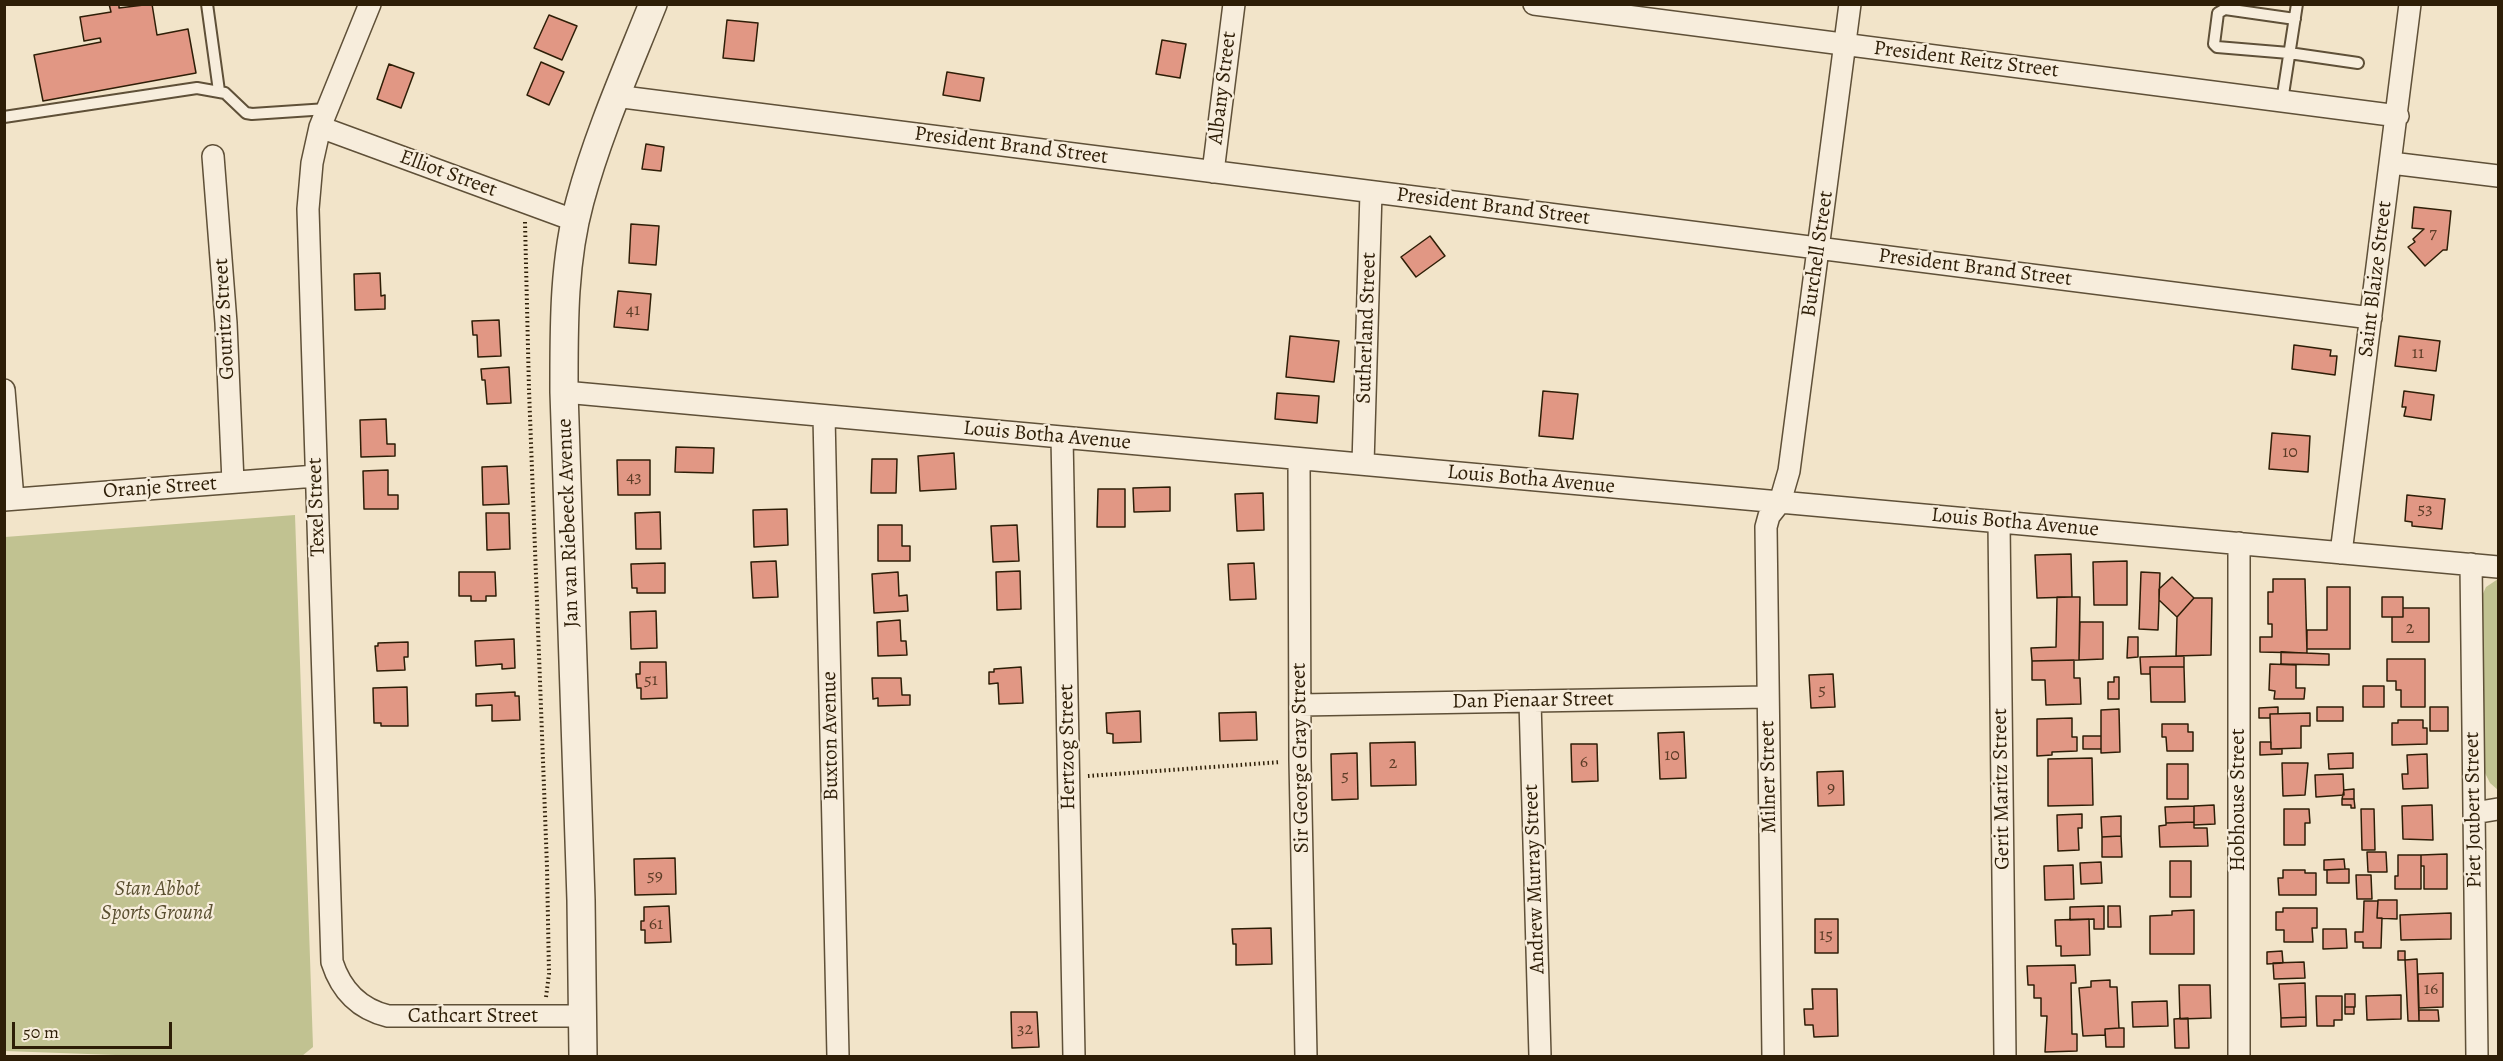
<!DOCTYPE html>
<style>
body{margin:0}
#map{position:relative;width:2503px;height:1061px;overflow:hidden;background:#f2e4c9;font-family:Alegreya,serif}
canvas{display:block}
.frame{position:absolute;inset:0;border:6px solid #2e1e07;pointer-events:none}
.scale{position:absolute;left:12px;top:1022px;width:160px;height:27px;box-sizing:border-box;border:3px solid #2e1e07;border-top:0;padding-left:8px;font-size:18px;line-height:21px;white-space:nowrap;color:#2e1e07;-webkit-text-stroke:4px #f7eddc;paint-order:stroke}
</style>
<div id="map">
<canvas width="2503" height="1061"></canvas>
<div class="frame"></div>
<div class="scale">50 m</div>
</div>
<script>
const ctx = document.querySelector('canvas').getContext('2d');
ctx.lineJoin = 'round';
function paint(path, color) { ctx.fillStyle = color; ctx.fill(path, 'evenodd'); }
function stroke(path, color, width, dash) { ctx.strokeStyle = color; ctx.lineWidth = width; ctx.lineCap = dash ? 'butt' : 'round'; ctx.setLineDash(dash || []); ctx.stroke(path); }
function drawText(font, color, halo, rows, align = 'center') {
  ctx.font = font + ' Alegreya,serif'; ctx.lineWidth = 4.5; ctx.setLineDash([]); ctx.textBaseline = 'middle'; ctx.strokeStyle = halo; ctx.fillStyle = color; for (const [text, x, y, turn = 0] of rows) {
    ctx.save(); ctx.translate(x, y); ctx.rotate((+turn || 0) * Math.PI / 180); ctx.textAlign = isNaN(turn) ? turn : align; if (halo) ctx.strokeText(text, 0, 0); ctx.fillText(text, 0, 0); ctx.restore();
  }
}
const green = new Path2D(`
 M295,515L313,1047L302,1056H143L5,1051V537Z
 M2498,579V790L2490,783L2483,769L2481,598L2486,587Z`);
const building = new Path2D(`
 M109,4H119V8L152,4L157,35L188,29L196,73L43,101L34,55L101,42L100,38L84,41L80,17L111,12Z
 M549,15L577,26L562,60L534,48Z
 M727,20L758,23L754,61L723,58Z
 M1162,40L1186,44L1180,78L1156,74Z
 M541,62L564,72L549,105L527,95Z
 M389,64L414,73L401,108L377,99Z
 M947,72L984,78L980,101L943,95Z
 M646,144L664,147L661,171L642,169Z
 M2414,207L2451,211L2447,250H2443L2425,266L2408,247L2415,242L2413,239L2424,229L2412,228Z
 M631,224L659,226L656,265L629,263Z
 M1430,236L1445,256L1416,277L1401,257Z
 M380,273L381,296L385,295V309L355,310L354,274Z
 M618,291L651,294L648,330L614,327Z
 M499,320L501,356L478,357L477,335H473L472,321Z
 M1290,336L1339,341L1334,382L1286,377Z
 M2399,336L2440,341L2436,371L2395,366Z
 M2294,345L2331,350L2330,356H2337L2335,375L2292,369Z
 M509,367L511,403L487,404L485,380H482L481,369Z
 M1543,391L1578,394L1573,439L1539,436Z
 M2404,391L2434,395L2431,420L2404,416L2406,407H2402Z
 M1277,393L1319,396L1317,423L1275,419Z
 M386,419L387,444H395V456L361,457L360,420Z
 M2272,433L2310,436L2308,472L2269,469Z
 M676,447L714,448L713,473L675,472Z
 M954,453L956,489L920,491L918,456Z
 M872,459H897L896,493H871Z
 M617,460H650V495H618Z
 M507,466L509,504L483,505L482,467Z
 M388,470V495H398V509H364L363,471Z
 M1170,487V511L1134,512L1133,488Z
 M1098,489H1125V527H1097Z
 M1263,493L1264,530L1237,531L1235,494Z
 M2407,495L2445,499L2442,529L2412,526V522L2405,521Z
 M787,509L788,545L754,547L753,510Z
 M660,512L661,549H636L635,513Z
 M486,513H509L510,549L487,550Z
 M878,525H902V546H910V561H878Z
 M1017,525L1019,561L993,562L991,526Z
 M2071,554L2072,597L2037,598L2035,555Z
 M776,561L778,597L753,598L751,562Z
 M2127,561V605H2094L2093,562Z
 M665,563V593H637V588H632L631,564Z
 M1254,563L1256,599L1230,600L1228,564Z
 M1020,571L1021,609L997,610L996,572Z
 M459,572H495L496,596H486V601H471V596H459Z
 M898,572L899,596L907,595L908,611L874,613L872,574Z
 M2141,572L2160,573L2158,630L2139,629Z
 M2172,577L2194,598L2177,617L2159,600V589Z
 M2273,579H2305L2307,653L2260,652V637H2272V624H2268V592H2273Z
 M2327,587H2350V649H2307V630H2327Z
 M2057,597H2080L2079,660L2032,661L2031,648L2056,647Z
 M2382,597H2403V617H2382Z
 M2194,598H2212L2211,655L2176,656L2177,617Z
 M2403,608H2429V642H2392V617H2403Z
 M656,611L657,648L631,649L630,612Z
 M900,620L901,641H906L907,655L878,656L877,622Z
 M2080,622H2103V659L2079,660Z
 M2128,637H2138V657L2127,658Z
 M514,639L515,668L502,669V664L476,666L475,641Z
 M408,642V657H404L405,670L377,671L375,646H378V643Z
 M2281,652L2329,654V665L2281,664Z
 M2184,656V667H2150V674H2141L2140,657Z
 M2387,659H2425V707H2401V690H2396V681H2387Z
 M2074,660V678H2080L2081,704L2046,705L2045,680H2032V661Z
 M640,662H666L667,698L641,699V688H637L636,674H640Z
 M2270,664L2296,665V688H2305L2304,699H2274L2275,691L2269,690Z
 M1021,667L1023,703L999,704L998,683L989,684V672H994V669Z
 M2150,667H2184L2185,702H2151Z
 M1833,674L1835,707L1811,708L1809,675Z
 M2114,677H2119V699H2108V682H2114Z
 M872,678H901L902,695H910V705L878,706V698L873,699Z
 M2363,686H2384V707H2363Z
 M407,687L408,726H381V723H374L373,688Z
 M515,692V696H519L520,720L492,721V705L476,706V694Z
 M2278,707V714H2270V718H2259V708Z
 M2317,707H2343V721H2317Z
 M2430,707H2448V731H2430Z
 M2119,709L2120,752L2101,753V710Z
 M1140,711L1141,742L1113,743V734L1107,733L1106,713Z
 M1256,712L1257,740L1220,741L1219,713Z
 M2310,713V726H2301V748L2271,749L2270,714Z
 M2072,718V737H2077V751L2052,752V755L2037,756V719Z
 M2398,720H2423V728H2427V744L2392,745V723H2398Z
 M2162,724H2188V732H2193V751H2167L2166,737H2162Z
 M1684,732L1686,778L1660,779L1658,733Z
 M2083,736H2101V749H2083Z
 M1415,742L1416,785L1371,786L1370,743Z
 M2260,742H2271V749H2282V754L2260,755Z
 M1571,744H1597L1598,781L1572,782Z
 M1357,753L1358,799L1332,800L1331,754Z
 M2353,753V768L2329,769L2328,754Z
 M2427,754L2428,788L2403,789L2402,774H2408L2407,755Z
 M2092,758L2093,805L2048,806V759Z
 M2282,763H2308L2305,795L2283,796Z
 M2167,764H2188V799H2167Z
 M1843,771L1844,805L1818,806L1817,772Z
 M2343,774L2344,795L2316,797L2315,775Z
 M2354,789V799H2342L2344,790Z
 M2342,799H2354L2355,808H2351V805H2342Z
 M2214,805L2215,824L2194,825V806Z
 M2430,805H2432L2433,840L2403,839L2402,806Z
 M2194,806V822L2166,823L2165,807Z
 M2284,809H2309L2310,823H2305V845H2284Z
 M2361,809H2374L2375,850H2362Z
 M2082,814V828H2078L2079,850L2058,851L2057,815Z
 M2121,816V836L2102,837L2101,817Z
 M2194,822V828H2207L2208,846L2160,847L2159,826L2166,825V823Z
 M2121,836L2122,857H2102V837Z
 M2367,852H2386L2387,872H2368Z
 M2447,854V889H2424V866H2421V855Z
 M2398,855H2421V889H2395V876H2398Z
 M675,858L676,894L635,895L634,859Z
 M2344,859L2345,869L2324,870V860Z
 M2170,861H2191V897H2170Z
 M2101,862L2102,883L2081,884L2080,863Z
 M2073,865L2074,899L2045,900L2044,866Z
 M2345,869H2349V883H2327V870Z
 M2283,870H2305V873H2316V895H2279L2278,878H2283Z
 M2356,875H2371L2372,899H2357Z
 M2378,900H2397V919L2377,918Z
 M2364,901H2378L2377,918H2382L2381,948H2363V942H2355V932H2363Z
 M669,906L671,942L645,943V930H641V921H644V907Z
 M2104,906V929H2094V919L2070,920V907Z
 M2108,906H2120L2121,927H2108Z
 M2283,908H2317V928H2312L2313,942H2284V930H2276V912H2283Z
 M2194,910V954H2150V916L2172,915V911Z
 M2451,913V939L2401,940L2400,915Z
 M1815,919H1838V953H1815Z
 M2089,919L2090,955L2061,956V946H2056L2055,920Z
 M1271,928L1272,964L1236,965V944H1233L1232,929Z
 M2323,929H2346L2347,948L2323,949Z
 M2282,951L2283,963L2267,964V952Z
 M2398,951H2405V960H2398Z
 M2417,959L2419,1021H2408L2405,960Z
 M2304,962L2305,978L2274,979L2273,963Z
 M2075,965L2076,983H2071L2072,1034H2077V1051L2045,1052L2047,1016H2041V998H2034V985H2028L2027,966Z
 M2443,973V1007L2419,1008L2418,974Z
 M2110,980V987H2117L2119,1028L2105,1029V1035L2083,1036L2079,988L2091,987V981Z
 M2305,983L2306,1017L2281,1018L2279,984Z
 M2179,985H2210L2211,1018L2180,1019Z
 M1812,989H1837L1838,1036L1814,1037L1813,1025H1805L1804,1009H1813Z
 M2345,994H2355V1007H2345Z
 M2401,995V1019L2367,1020L2366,996Z
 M2316,996H2342V1020H2334V1026H2317Z
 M2167,1001L2168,1026L2133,1027L2132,1002Z
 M2345,1007H2354V1014H2345Z
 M2419,1010H2438L2439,1021H2419Z
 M1011,1012H1037L1039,1047L1012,1048Z
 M2306,1017V1026L2281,1027V1018Z
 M2188,1018L2189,1048H2175L2174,1019Z
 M2119,1028H2124V1047H2106L2105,1029Z`);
const path = new Path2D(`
 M525,222L529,390L547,867L549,974L546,997
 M1088,776L1281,762`);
const service = new Path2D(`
 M207,4L219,91
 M2295,19L2225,9L2218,13L2214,44L2217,47L2289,53L2358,63
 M2282,101L2297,4
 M4,117L197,88L225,93L246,113L252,114L327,109`);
const minor = new Path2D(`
 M370,4L320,127L312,163L308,209L332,962C341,990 359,1009 388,1016H583
 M1534,4L2398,116
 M615,96L2371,318
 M320,127L576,221
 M213,156L226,323L233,482
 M2391,163L2498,176
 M1213,172L1234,4
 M4,390L13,499
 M564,392L2498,567
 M824,416L838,1056
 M1062,437L1074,1056
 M1299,459L1300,760L1306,1056
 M1363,464L1371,192
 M4,500L316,476
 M1999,522L2005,1056
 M2341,553L2410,4
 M2471,564L2477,1056
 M1530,701L1540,1056
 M1300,705L1767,697
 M2474,813L2498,809
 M1773,1056L1766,527L1769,516L1780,502L1789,471L1850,4
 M2239,1056V543`);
const tertiary = new Path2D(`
 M583,1056L581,900L564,392C564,329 563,263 580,201C598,134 627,69 653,4`);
const numberNames = [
 ["7",2433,234],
 ["41",633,311],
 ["11",2418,354],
 ["10",2290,453],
 ["43",634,478],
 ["53",2425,510],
 ["2",2410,629],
 ["51",651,681],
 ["5",1822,691],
 ["10",1672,756],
 ["6",1584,763],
 ["2",1393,764],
 ["5",1345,777],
 ["9",1831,789],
 ["59",655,877],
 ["61",656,925],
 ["15",1826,936],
 ["16",2431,990],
 ["32",1025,1030]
];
const streetNames = [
 ["President Reitz Street",1966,60,7],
 ["Albany Street",1223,88,-83],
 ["President Brand Street",1011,146,7],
 ["Elliot Street",448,174,20],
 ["President Brand Street",1493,207,7],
 ["Burchell Street",1818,254,-82],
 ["President Brand Street",1975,268,7],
 ["Saint Blaize Street",2376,279,-83],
 ["Gouritz Street",225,319,-93],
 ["Sutherland Street",1367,328,-88],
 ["Louis Botha Avenue",1047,436,5],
 ["Louis Botha Avenue",1531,480,5],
 ["Oranje Street",160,488,-4],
 ["Texel Street",317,507,-92],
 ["Jan van Riebeeck Avenue",569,523,-92],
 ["Louis Botha Avenue",2015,523,5],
 ["Dan Pienaar Street",1533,701,-1],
 ["Buxton Avenue",831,736,-91],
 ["Hertzog Street",1068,747,-91],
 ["Sir George Gray Street",1301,758,-91],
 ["Milner Street",1769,777,-91],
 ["Gerit Maritz Street",2002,789,-91],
 ["Hobhouse Street",2239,800,-90],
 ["Piet Joubert Street",2474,810,-91],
 ["Andrew Murray Street",1535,879,-92],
 ["Cathcart Street",473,1017]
];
const parkNames = [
 ["Stan Abbot",157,890],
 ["Sports Ground",157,914]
];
paint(green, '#c1c291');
paint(building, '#e19784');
stroke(building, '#2e1e07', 1.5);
stroke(service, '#5f5038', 14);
stroke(minor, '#5f5038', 24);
stroke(tertiary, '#5f5038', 30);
stroke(path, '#2e1e07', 4, [1.5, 3]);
stroke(service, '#f7eddc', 10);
stroke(minor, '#f7eddc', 21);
stroke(tertiary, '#f7eddc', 27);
drawText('18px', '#5b3c26', null, numberNames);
drawText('21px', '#2e1e07', '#f7eddc', streetNames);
drawText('italic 21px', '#5a4f30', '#f7eddc', parkNames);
</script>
